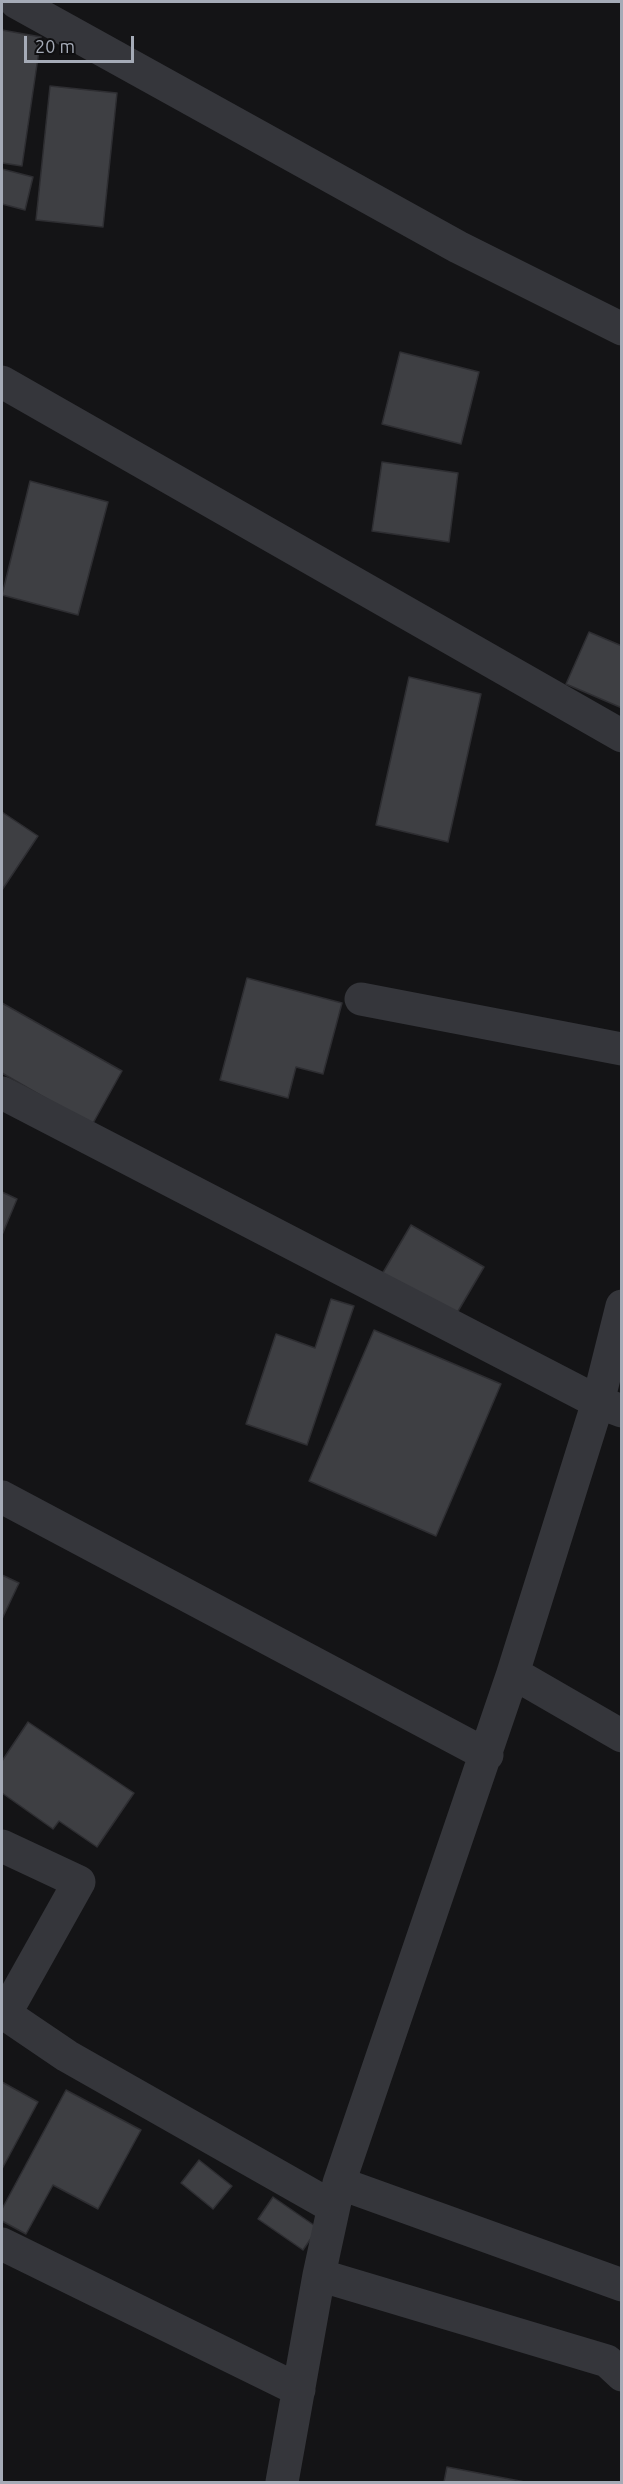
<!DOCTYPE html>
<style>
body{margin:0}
#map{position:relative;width:623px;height:2484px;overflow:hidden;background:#141416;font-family:Ubuntu,sans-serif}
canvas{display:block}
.frame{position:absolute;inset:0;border:3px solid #a5abb7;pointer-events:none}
.scale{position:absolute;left:24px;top:36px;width:110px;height:27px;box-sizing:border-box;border:3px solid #a5abb7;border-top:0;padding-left:8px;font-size:18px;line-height:21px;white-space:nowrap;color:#a5abb7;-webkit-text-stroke:4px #0f0f11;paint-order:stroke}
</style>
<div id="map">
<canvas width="623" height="2484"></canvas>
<div class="frame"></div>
<div class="scale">20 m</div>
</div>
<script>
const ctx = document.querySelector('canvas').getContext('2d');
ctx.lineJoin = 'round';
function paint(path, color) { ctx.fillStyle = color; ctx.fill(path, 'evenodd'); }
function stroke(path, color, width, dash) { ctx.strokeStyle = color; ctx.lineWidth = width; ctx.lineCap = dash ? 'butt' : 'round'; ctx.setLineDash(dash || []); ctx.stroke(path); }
const building = new Path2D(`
 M2,30L41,37L22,166L2,163Z
 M50,86L117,93L103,227L36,220Z
 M2,169L33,177L25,210L2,204Z
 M400,352L479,372L461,444L382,424Z
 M382,462L458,473L449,542L372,531Z
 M30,481L108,502L78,615L2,595Z
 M589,632L622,646V708L566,684Z
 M409,677L481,694L448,842L376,825Z
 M2,812L38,836L2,890Z
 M247,978L342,1003L323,1074L296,1067L288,1098L220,1080Z
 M2,1003L122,1071L92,1125L2,1073Z
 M2,1192L17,1199L2,1235Z
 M411,1225L484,1267L454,1318L381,1276Z
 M331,1299L354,1306L307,1445L246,1424L276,1334L315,1348Z
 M374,1330L501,1384L436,1536L309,1481Z
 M2,1575L19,1583L2,1619Z
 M28,1722L134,1793L97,1847L59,1821L53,1829L2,1793V1761Z
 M2,2082L38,2102L2,2169Z
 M66,2090L141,2130L98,2209L53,2185L26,2234L2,2221V2209Z
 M199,2160L232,2186L213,2209L181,2183Z
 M273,2197L318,2228L303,2250L258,2219Z
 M447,2467L525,2482H444Z`);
const street = new Path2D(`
 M16,2L458,247L622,329
 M2,382L622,736
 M361,999L622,1049
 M2,1093L598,1402L622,1411
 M2,1497L487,1755
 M513,1673L622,1736
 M2,1846L79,1882L5,2014
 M2,2012L67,2056L333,2207
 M339,2183L622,2285
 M2,2244L299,2390
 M319,2275L607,2361L622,2375
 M282,2482L319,2275L339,2183L513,1673L598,1402L622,1306`);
paint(building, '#3e3f43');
stroke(building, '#2e2e32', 1.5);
stroke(street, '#35363b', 33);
</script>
